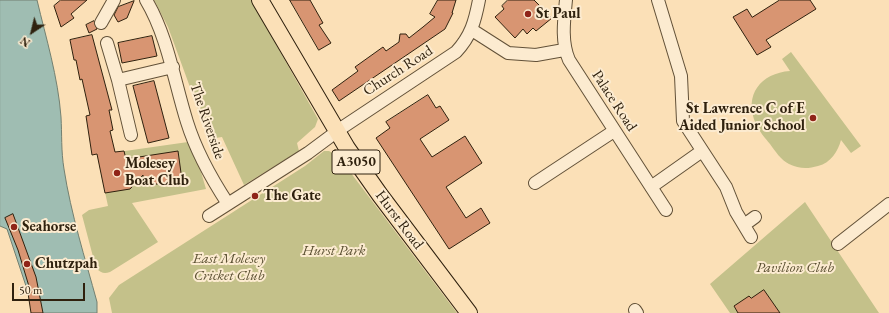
<!DOCTYPE html>
<style>
body{margin:0}
#map{position:relative;width:889px;height:313px;overflow:hidden;background:#fbe0b7;font-family:"EB Garamond",serif}
canvas{display:block}
.north{position:absolute;left:12px;top:12px;width:40px;height:40px;-webkit-text-stroke:3px #fcebd0;paint-order:stroke;rotate:215deg;font-size:11px;font-weight:700;line-height:16px;text-align:center;color:#2f210e}
.north::after{content:'';display:block;margin:auto;width:14px;height:18px;background:#2f210e;clip-path:polygon(50% 0,100% 100%,50% 72%,0 100%)}
.scale{position:absolute;left:12px;top:283px;width:73px;height:18px;box-sizing:border-box;border:2px solid #2f210e;border-top:0;padding-left:5px;font-size:12px;line-height:14px;white-space:nowrap;color:#2f210e;-webkit-text-stroke:3px #fcebd0;paint-order:stroke}
</style>
<div id="map">
<canvas width="889" height="313"></canvas>
<div class="north">N</div>
<div class="scale">50 m</div>
</div>
<script>
const ctx = document.querySelector('canvas').getContext('2d');
ctx.lineJoin = 'round';
function paint(path, color) { ctx.fillStyle = color; ctx.fill(path, 'evenodd'); }
function stroke(path, color, width, dash) { ctx.strokeStyle = color; ctx.lineWidth = width; ctx.lineCap = dash ? 'butt' : 'round'; ctx.setLineDash(dash || []); ctx.stroke(path); }
function drawText(font, color, halo, rows, align = 'center') {
  ctx.font = font + ' "EB Garamond",serif'; ctx.lineWidth = 4; ctx.setLineDash([]); ctx.textBaseline = 'middle'; ctx.strokeStyle = halo; ctx.fillStyle = color; for (const [text, x, y, turn = 0] of rows) {
    ctx.save(); ctx.translate(x, y); ctx.rotate((+turn || 0) * Math.PI / 180); ctx.textAlign = isNaN(turn) ? turn : align; if (halo) ctx.strokeText(text, 0, 0); ctx.fillText(text, 0, 0); ctx.restore();
  }
}
const green = new Path2D(`
 M154,0H251L318,119L315,127L297,143L299,151L244,185L222,137L209,139L168,27Z
 M791,52L861,146L851,153L841,140C838,151 831,163 818,166C808,169 799,169 789,164C781,160 775,151 770,144C765,138 759,131 756,124C743,95 761,73 790,71L782,59Z
 M188,142L201,172L206,189L132,203L158,242L110,272C104,274 101,273 96,268L82,215L89,210L108,206L97,155Z
 M324,151H329L338,156L457,313H112L109,298L119,285L305,166Z
 M805,202L879,313H730L710,284Z`);
const water = new Path2D(`
 M0,0H37C46,38 58,77 61,117C62,134 61,151 64,169C71,214 85,258 97,302V313H35L7,229L0,226Z`);
const building = new Path2D(`
 M61,0H87L71,14L74,18L61,27L54,6Z
 M290,0H310L323,23L319,25L331,43L319,50Z
 M438,0H456L452,13H453L445,29L339,101L332,90L358,71L355,67L383,47L386,51L399,42L400,34H406L409,38L423,27L435,17L430,14Z
 M508,0H534L552,18L536,31L533,28L527,34L523,29L515,38L495,17L504,9L502,6Z
 M780,0H810L816,9L766,40L771,47L757,55L733,17L747,9L752,17Z
 M134,1L127,18L118,22L114,15L118,7Z
 M94,21L97,29L89,33L86,25Z
 M92,35L112,110H109L113,130L110,131L115,152L124,151L126,159L178,151L182,180L144,186L143,175L130,189L105,193L97,154L92,155L86,116L90,115L82,79L80,80L76,60H74L70,40Z
 M152,36L157,56L122,63L118,43Z
 M154,81L169,138L148,143L133,86Z
 M428,95L436,108L440,106L449,120L420,139L432,157L465,136L482,163L446,187L466,218L481,208L490,223L449,249L376,138L390,128L386,122Z
 M13,214L36,277L43,313H31L28,293H31L18,250L5,218Z
 M764,290L780,313H738L734,306L749,296L751,298Z`);
const minor = new Path2D(`
 M146,0C168,37 174,81 187,122C196,151 211,178 228,204
 M566,0C564,20 561,42 569,60L666,210
 M658,0L681,76L683,121L726,187L736,212L751,237
 M101,23L114,0
 M472,30L508,53L536,55L564,50
 M107,43L118,80
 M131,135L118,80L173,67
 M535,183L614,131
 M651,187L702,151
 M209,216L308,153L343,127L456,52C471,36 475,21 479,0
 M744,225L755,217
 M838,244L889,204
 M635,310L637,313`);
const major = new Path2D(`
 M260,0L347,148L380,195L469,313`);
const markers = [
 [528,14,4,"#8f2418"],
 [813,118,4,"#8f2418"],
 [117,173,4,"#8f2418"],
 [255,196,4,"#8f2418"],
 [14,227,4,"#8f2418"],
 [27,264,4,"#8f2418"]
];
const shields = [
 [356,162,48]
];
const shieldNames = [
 ["A3050",356,162]
];
const poiNames = [
 ["St Paul",536,14],
 ["St Lawrence C of E",805,109,"right"],
 ["Aided Junior School",805,126,"right"],
 ["Molesey",125,164],
 ["Boat Club",125,181],
 ["The Gate",263,196],
 ["Seahorse",22,227],
 ["Chutzpah",35,264]
];
const streetNames = [
 ["Church Road",398,71,-33],
 ["Palace Road",614,101,57],
 ["The Riverside",207,121,71],
 ["Hurst Road",399,220,53]
];
const parkNames = [
 ["Hurst Park",334,251],
 ["East Molesey",229,259],
 ["Cricket Club",229,276],
 ["Pavilion Club",795,268]
];
paint(green, '#c4c18a');
paint(water, '#9fbdb2');
stroke(water, '#727f70', 1);
paint(building, '#d89572');
stroke(building, '#2f210e', 1);
stroke(minor, '#625138', 14);
stroke(major, '#2f210e', 18);
stroke(minor, '#fcebd0', 12);
stroke(major, '#fbe0b7', 16);
for (const [x, y, r, color] of markers) { const dot = new Path2D(); dot.arc(x, y, r, 0, 2 * Math.PI); ctx.fillStyle = color; ctx.fill(dot); stroke(dot, '#fcebd0', 1.5); }
for (const [x, y, w] of shields) { const box = new Path2D(); box.roundRect(x - w / 2, y - 12, w, 24, 3); ctx.fillStyle = '#fcebd0'; ctx.fill(box); stroke(box, '#2f210e', 1); }
drawText('bold 14px', '#2f210e', null, shieldNames);
drawText('bold 15px', '#2f210e', '#fcebd0', poiNames, 'left');
drawText('15px', '#2f210e', '#fcebd0', streetNames);
drawText('italic 15px', '#5c5133', '#fcebd0', parkNames);
</script>
